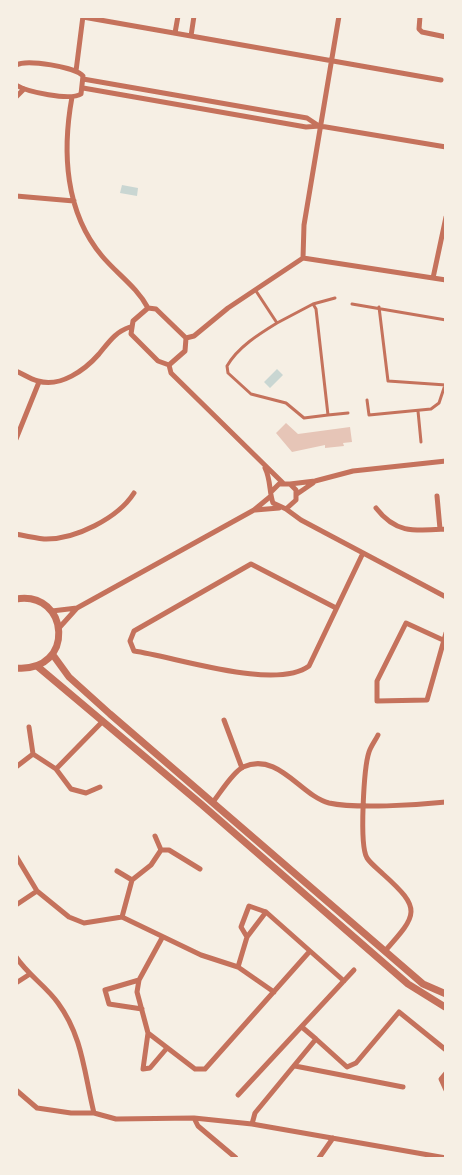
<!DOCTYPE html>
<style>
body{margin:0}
#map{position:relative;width:462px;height:1175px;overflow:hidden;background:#f6efe4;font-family:"Sofia Sans Condensed",sans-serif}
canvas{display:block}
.frame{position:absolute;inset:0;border:18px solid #f6efe4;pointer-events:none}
</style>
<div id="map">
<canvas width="462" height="1175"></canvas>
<div class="frame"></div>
</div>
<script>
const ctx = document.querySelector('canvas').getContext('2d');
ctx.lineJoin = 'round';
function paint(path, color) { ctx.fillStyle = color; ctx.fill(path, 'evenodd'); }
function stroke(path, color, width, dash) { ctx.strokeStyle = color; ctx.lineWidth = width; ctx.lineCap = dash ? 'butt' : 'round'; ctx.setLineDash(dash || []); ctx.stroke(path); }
const water = new Path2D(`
 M122,185L138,188L137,196L120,193Z
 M277,369L283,375L270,388L264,382Z`);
const building = new Path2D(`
 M286,423L298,434L350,427L352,442L343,443L344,446L325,448V445L292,452L276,433Z`);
const service = new Path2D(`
 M256,291L277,323L313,304L316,309L328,415L304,418L286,403L251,394L228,373L227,366C238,347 259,334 277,323
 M313,304L335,298
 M352,304L446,320
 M379,307L388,381L446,385
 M367,400L369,415L431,409L439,403L445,385
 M418,411L421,442
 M328,415L348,413`);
const minor = new Path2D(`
 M420,16L419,29L422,32L446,37
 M83,17L441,80
 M175,33L178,16
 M191,36L194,16
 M16,65C27,59 76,67 83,76L81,94C70,101 27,92 16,85
 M76,71L83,16
 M83,79L307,118L319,126
 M83,88L306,127L320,126L446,147
 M16,97L24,89
 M72,97C62,152 65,212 102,256C117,274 137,287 148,308
 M16,196L74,201
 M303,258L446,280
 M433,278L446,217
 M148,308L156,309L186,338L185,351L169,365L158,361L131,334L133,321Z
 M186,338L194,336L228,308L303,258L304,225L339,16
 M169,365L171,373L283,483
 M16,371C23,374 30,379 38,381C60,388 85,370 99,354C109,342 115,332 130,327
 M16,439L39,382
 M265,468C271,480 269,492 273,503L286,509L296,500V490L290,484H279L272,491
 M290,484L315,481L353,471L446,461
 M297,494L313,483
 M437,496L440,529
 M376,508C396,534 415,531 446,529
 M286,509L301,520L446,597
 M255,510L279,508
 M16,534C26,536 35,538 44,539C75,540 118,518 134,493
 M336,608L251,564L134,631L130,641L134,651C176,657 275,691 309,666L363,553
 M52,611L77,608
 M59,628L77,608L254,510L271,496
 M443,640L406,623L377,681V701L427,700L446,633
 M224,720L242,768
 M29,727L33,754
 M378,735C375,741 371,746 369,752C364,767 359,845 367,858C371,864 378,869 383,874C422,909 418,914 385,951
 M16,767L33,754L56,769L103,721
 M56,769L71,789L86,793L100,787
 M213,802C221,792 232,773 243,767C278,751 301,796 329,803C356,809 417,805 446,802
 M155,836L161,850
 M16,856L37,891L69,917L84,923L122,917L201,955L238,967L274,992
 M117,871L132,880
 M16,905L37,891
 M122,917L132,880L151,865L161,850H169L200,869
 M162,938L139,980L137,992L148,1033L195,1069H205L310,951L266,912L249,906L241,927L247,937
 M310,951L344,981
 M16,957C28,975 46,986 58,1003C83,1037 84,1073 94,1113
 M238,967L247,937L266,912
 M139,980L105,990L109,1004L142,1009
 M16,983L30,974
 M303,1028L316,1039
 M148,1033L143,1069L150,1068L167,1048
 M295,1066L403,1087
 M446,1073L441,1079L446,1090
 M16,1090L37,1108L71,1113H94L116,1119L194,1118L252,1124L446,1158
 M238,1095L354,970
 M194,1118L198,1126L236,1158
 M252,1124L255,1113L316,1039L347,1067L356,1063L399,1012L446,1050
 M319,1158L333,1138`);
const tertiary = new Path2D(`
 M16,599C70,590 76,673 16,668
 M53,655L69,677L110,714L423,984L446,994
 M37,666L201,804L408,984L445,1007`);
paint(water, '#c9d6d2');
paint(building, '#e6c5b7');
stroke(service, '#c5725c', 3);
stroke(minor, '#c5725c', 5);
stroke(tertiary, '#c5725c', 7);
</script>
